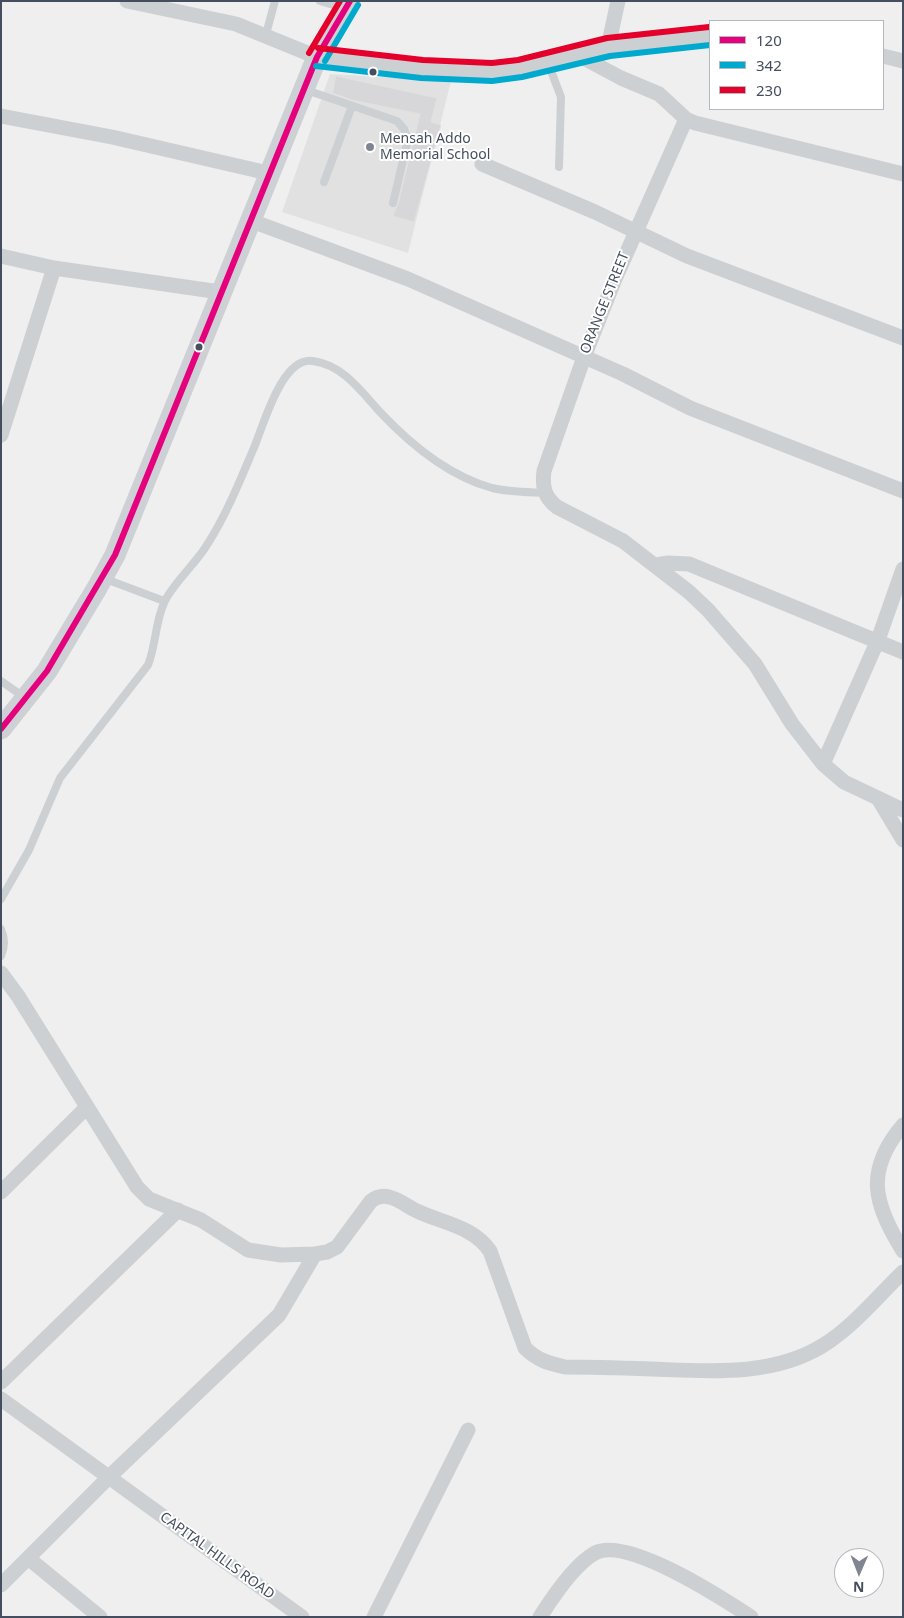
<!DOCTYPE html>
<style>
body{margin:0}
#map{position:relative;width:904px;height:1618px;overflow:hidden;background:#f0efef;font-family:"Noto Sans",sans-serif}
canvas{display:block}
.frame{position:absolute;inset:0;border:2px solid #444e5e;pointer-events:none}
.legend{position:absolute;left:709px;top:20px;width:175px;height:90px;box-sizing:border-box;background:#fff;border:1px solid #b4b8bf;margin:0;padding:6px 9px;list-style:none;font-size:15px;color:#444e5e}
.legend li{display:flex;align-items:center;gap:10px;height:25px}
.legend b{width:25px;border:1px solid #b4b8bf}
.north{position:absolute;left:834px;top:1548px;width:50px;height:50px;box-sizing:border-box;background:#fff;border:1px solid #b4b8bf;border-radius:50%;rotate:181deg;font-size:14px;font-weight:700;line-height:20px;text-align:center;color:#444e5e}
.north::after{content:'';display:block;margin:auto;width:18px;height:22px;background:#808691;clip-path:polygon(50% 0,100% 100%,50% 72%,0 100%)}
</style>
<div id="map">
<canvas width="904" height="1618"></canvas>
<div class="frame"></div>
<ul class="legend">
<li><b style="height:6px;background:#e5007d"></b>120</li>
<li><b style="height:6px;background:#00a9ce"></b>342</li>
<li><b style="height:6px;background:#e4002b"></b>230</li>
</ul>
<div class="north">N</div>
</div>
<script>
const ctx = document.querySelector('canvas').getContext('2d');
ctx.lineJoin = 'round';
function paint(path, color) { ctx.fillStyle = color; ctx.fill(path, 'evenodd'); }
function stroke(path, color, width, dash) { ctx.strokeStyle = color; ctx.lineWidth = width; ctx.lineCap = dash ? 'butt' : 'round'; ctx.setLineDash(dash || []); ctx.stroke(path); }
function drawText(font, color, halo, rows, align = 'center') {
  ctx.font = font + ' "Noto Sans",sans-serif'; ctx.lineWidth = 4; ctx.setLineDash([]); ctx.textBaseline = 'middle'; ctx.strokeStyle = halo; ctx.fillStyle = color; for (const [text, x, y, turn = 0] of rows) {
    ctx.save(); ctx.translate(x, y); ctx.rotate((+turn || 0) * Math.PI / 180); ctx.textAlign = isNaN(turn) ? turn : align; if (halo) ctx.strokeText(text, 0, 0); ctx.fillText(text, 0, 0); ctx.restore();
  }
}
const education = new Path2D(`
 M330,74L451,81L408,253L282,212Z`);
const building = new Path2D(`
 M336,76L437,98L431,122L441,125L414,222L393,216L398,204L420,114L352,100L333,93Z`);
const lane = new Path2D(`
 M320,1L343,8
 M266,34L275,1
 M548,63L561,97L559,167
 M306,90L397,121L404,129L408,139L393,203
 M324,182L352,106
 M103,578L164,601
 M1,681L24,697
 M1,899L29,850L60,778L148,665C156,645 155,623 164,603C171,586 194,565 205,548C225,518 239,483 253,450C263,428 281,356 313,361C343,365 361,391 380,412C410,444 449,476 492,488C509,492 527,492 545,493
 M1,929C5,938 5,947 1,956`);
const street = new Path2D(`
 M127,1L236,24L317,57L458,72L520,69L608,47L710,36
 M608,47L618,1
 M578,55L621,78L659,94L686,119L695,123L903,174
 M883,56L903,61
 M1,116L112,137L268,173
 M686,119L615,279L584,357L544,471C542,486 544,497 557,507L623,541L689,592L708,610L755,664L792,724L823,764L844,782L903,810
 M482,164L595,212L687,256L903,338
 M249,220L408,279L623,374L690,408L903,491
 M1,256L54,268L220,292
 M1,435L54,268
 M656,565L668,563L689,564L903,652
 M823,764L878,640L903,569
 M879,800L903,840
 M1,973L18,996L137,1187L149,1199L201,1220L248,1250L281,1255L315,1254L327,1252L337,1247L371,1201C376,1197 382,1195 389,1197C399,1199 408,1207 417,1211C442,1223 473,1226 490,1251L525,1348C537,1360 548,1363 565,1367C594,1367 623,1368 652,1369C708,1371 771,1377 822,1346C853,1327 877,1297 903,1272
 M903,1125C864,1171 874,1204 903,1251
 M1,1192L87,1107
 M1,1382L178,1210
 M1,1399L302,1617
 M28,1558L100,1617
 M1,1585L109,1477L279,1315L315,1254
 M374,1617L468,1430
 M540,1617C552,1598 575,1564 595,1553C627,1536 722,1598 751,1617`);
const secondary = new Path2D(`
 M1,729L47,671L97,588L115,555L317,57L350,1`);
const bus1 = new Path2D(`
 M1,729L47,671L115,555L317,57L350,1`);
const bus2 = new Path2D(`
 M325,61L358,5
 M316,66L421,78L492,81L522,77L610,56L710,45`);
const bus3 = new Path2D(`
 M318,48L423,60L492,63L518,60L607,38L709,27
 M309,53L340,1`);
const markers = [
 [373,72,4.5,"#444e5e"],
 [370,147,5,"#808691"],
 [199,347,4.5,"#444e5e"]
];
const poiNames = [
 ["Mensah Addo",380,139],
 ["Memorial School",380,155]
];
const streetNames = [
 ["ORANGE STREET",605,303,-68],
 ["CAPITAL HILLS ROAD",217,1556,36]
];
paint(education, '#e1e1e2');
paint(building, '#d7d7d9');
stroke(building, '#e1e1e2', 1);
stroke(lane, '#cdd0d3', 8);
stroke(street, '#cdd0d3', 15);
stroke(secondary, '#cdd0d4', 21);
stroke(bus1, '#e5007d', 6);
stroke(bus2, '#00a9ce', 6);
stroke(bus3, '#e4002b', 6);
for (const [x, y, r, color] of markers) { const dot = new Path2D(); dot.arc(x, y, r, 0, 2 * Math.PI); ctx.fillStyle = color; ctx.fill(dot); stroke(dot, '#fff', 2); }
drawText('14px', '#444e5e', '#fff', poiNames, 'left');
drawText('14px', '#444e5e', '#fff', streetNames);
</script>
